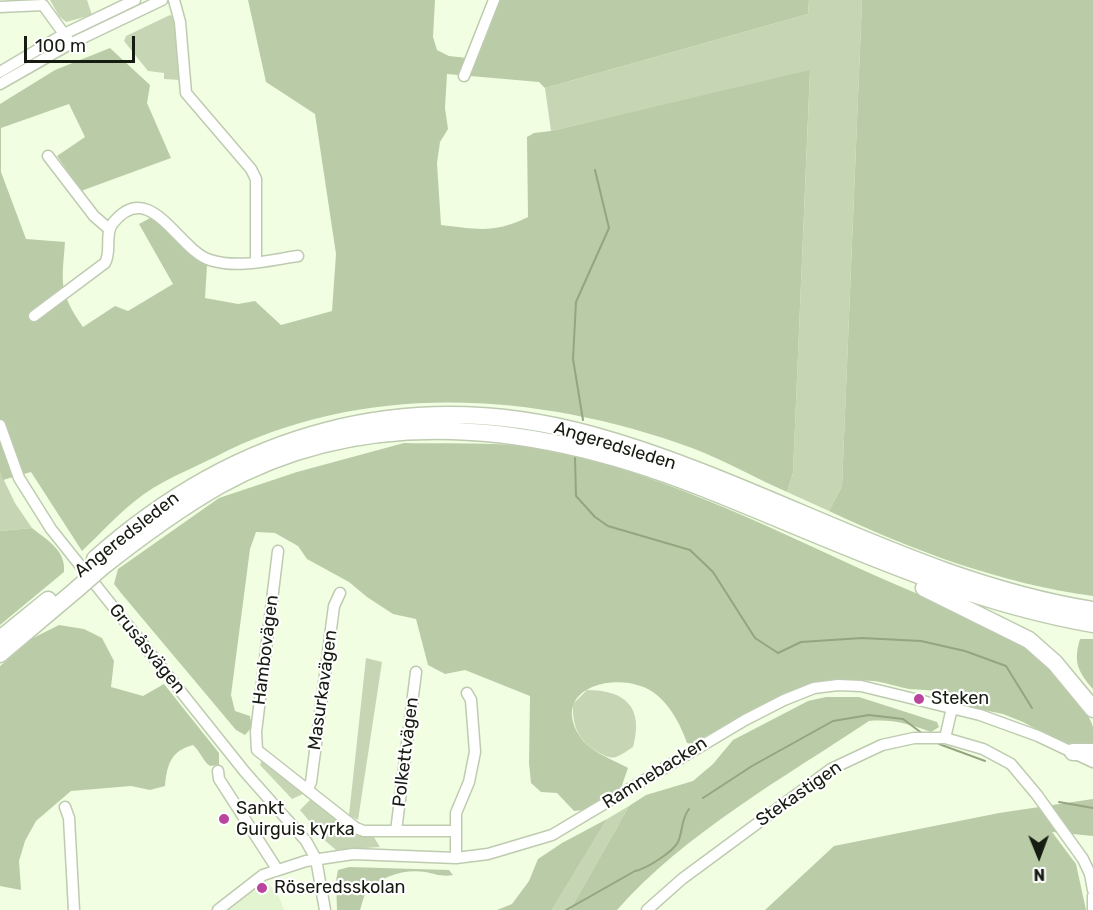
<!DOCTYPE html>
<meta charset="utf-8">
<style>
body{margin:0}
#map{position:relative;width:1093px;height:910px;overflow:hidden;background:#f1fee2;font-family:Rubik,sans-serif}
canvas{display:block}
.north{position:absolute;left:1009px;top:826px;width:60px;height:60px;-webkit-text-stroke:4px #fff;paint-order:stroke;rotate:179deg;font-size:16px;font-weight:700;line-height:24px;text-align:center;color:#171c12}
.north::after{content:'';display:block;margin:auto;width:21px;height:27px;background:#171c12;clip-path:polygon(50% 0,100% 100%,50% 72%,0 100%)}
.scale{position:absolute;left:24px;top:36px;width:111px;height:27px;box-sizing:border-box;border:3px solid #171c12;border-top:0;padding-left:8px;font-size:18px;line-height:21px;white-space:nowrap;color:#171c12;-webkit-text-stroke:4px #fff;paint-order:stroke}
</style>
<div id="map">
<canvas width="1093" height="910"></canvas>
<div class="north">N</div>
<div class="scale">100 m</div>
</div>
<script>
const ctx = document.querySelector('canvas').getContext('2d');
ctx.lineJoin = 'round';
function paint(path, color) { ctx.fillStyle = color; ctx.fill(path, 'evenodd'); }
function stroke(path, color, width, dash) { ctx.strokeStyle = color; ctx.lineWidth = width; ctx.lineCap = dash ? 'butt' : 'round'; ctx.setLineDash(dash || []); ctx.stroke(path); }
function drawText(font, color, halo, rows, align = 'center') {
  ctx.font = font + ' Rubik,sans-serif'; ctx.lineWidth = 4.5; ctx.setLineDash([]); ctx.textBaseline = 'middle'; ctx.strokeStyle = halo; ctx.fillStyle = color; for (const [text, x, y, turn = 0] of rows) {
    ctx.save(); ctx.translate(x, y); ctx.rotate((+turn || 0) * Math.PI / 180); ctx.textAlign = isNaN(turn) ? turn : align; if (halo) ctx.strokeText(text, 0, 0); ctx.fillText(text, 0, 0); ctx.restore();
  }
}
const built = new Path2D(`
 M265,879L279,897L284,910H225Z`);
const green = new Path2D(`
 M50,0H87L92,15L66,22L59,16Z
 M809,0H862L842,486L829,511L787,492L793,473L810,71L551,131L545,88L808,14Z
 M170,15L175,18L180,80L164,79V73L148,71L124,41L126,36Z
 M0,472L15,503L32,528L0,531Z
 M366,658L382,662L358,820L349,815Z
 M587,690C626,690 644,708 633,747C628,750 622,755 616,757C610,759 603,755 598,752C578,741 572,725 573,704Z
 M261,762H265L310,795L307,798L303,794L292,799L260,765Z
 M313,797L345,822L341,828H315L300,810Z
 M629,806L570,910H552L607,819Z
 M355,832L372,834L380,847L336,850L322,838L321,833Z`);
const forest = new Path2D(`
 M248,0H435L433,37L437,50L449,56L476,59L499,0H809L808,14L545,88L539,82L447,74L445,108L448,129L440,142L437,163L441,225C478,229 493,234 528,217L527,137L534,133L551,131L810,70L793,473L787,492C755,478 724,460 692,448C537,392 364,380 215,457C189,470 157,482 135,501C116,516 100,534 82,551L31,472L3,480L0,472V104L55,70L110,48L150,85L147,103L171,158L81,191L57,156L85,137L69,104L1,128V172L26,239L65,242C62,283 58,291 83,327L115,306L128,311L173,284L139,224L152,217L191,256L207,265L205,298L238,304L255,301L281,325L332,311L336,254L315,114L266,82Z
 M862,0H1093V596C1002,584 911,550 829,511L842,486Z
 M404,443C455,444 512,441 562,452C674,479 779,532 883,579C932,601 986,619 1030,651C1049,665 1086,703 1093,727C1093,732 1093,739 1093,745L1071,748L1023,722L1003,714L964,706C951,688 929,691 909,689C897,687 885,682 873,681C806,674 748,712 692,744L687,743C681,726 672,708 658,696C628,668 548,684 579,735C589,752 612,759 628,768L621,788L584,810L574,811L557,793L541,792L531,783L529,763L530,696L465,670L445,674L428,665L416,619L393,614L367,597L349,582L307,559L298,546L275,533L256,532L250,549L231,695L235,711L250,716L252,727L245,735L236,730L121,593L114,584L118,569L219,498L297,472Z
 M32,528C48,541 66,550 64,572L0,625V531Z
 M59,625L84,629L102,638L114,661L111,687L143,696L164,684L219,753V765L210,766C202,760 201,752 193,745C171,751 167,764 165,786L150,790L131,786L71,791L36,821L25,841L19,861L21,890L0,886V666L33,638Z
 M1080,639H1093V689C1078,672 1073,662 1080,639Z
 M826,697H859L937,722L939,727L931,732C909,724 893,719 869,721C785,777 685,833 617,910H570L629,806L646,795L693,781L713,764L733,740L808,701Z
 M1093,799V836L1052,832L1076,864L1086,910H765L834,846L999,813Z
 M607,819L552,910H497L512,904L529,881L538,859L562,843Z
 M349,867L449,870L453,875C442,877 436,874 425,872C405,869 380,876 367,892C363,896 362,905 360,910H337L336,881L338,870Z`);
const stream = new Path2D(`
 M583,420L573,359L576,302L609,228L595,170
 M575,457L576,496L595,517L608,526L690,550L713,572L755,638L778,653L801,642L862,638L921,641L965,651L1006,666L1032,708
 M939,744L985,761
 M703,798L752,766L833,721L869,715L903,719L923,734
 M1059,802L1093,808
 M566,910L635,871C646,869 673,852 678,842C683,831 681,819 689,809`);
const minor = new Path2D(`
 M174,0L180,22L186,93L251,169L256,179V262
 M0,7L43,5L67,38
 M0,72L64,34L135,0
 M464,76L494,0
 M0,84L70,44L162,0
 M48,156L94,216L109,229
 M34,316L105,263C112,251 104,234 113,223C150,177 178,250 210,260C238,269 270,260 298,256
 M0,425L19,478L51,529L245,772L306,841L316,859L325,910
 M278,551L256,732L257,750L356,828L364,831H454
 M945,738L983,749L1011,764L1037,795L1083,859L1090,874L1093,890
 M218,771L219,779L277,869
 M308,789L311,782L334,606L340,593
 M65,807L69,818L74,910
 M396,831L416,672
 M456,858V813L469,782L475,752L471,700L467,693
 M1093,896V910
 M218,910L263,875L306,861L353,854L456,858L488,854L552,835L745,720L784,700L814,688L838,685L861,686L980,715L1038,736L1093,762
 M647,910L682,879L831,769L882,745L914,738H945L952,708`);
const highway = new Path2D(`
 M95,559C236,433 407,384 592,435C763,482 916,582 1093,610
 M102,567C140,537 178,509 220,485C373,400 547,426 703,488C832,539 955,600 1093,624
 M924,588L1029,640L1055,663L1093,709
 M0,639L48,600
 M0,654L77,589
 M1073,752H1093`);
const highwayBridge = new Path2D(`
 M77,589L102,567`);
const markers = [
 [919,699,6,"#ba459e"],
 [224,819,6,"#ba459e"],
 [262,888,6,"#ba459e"]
];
const streetNames = [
 ["Angeredsleden",615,446,17],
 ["Angeredsleden",127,535,-38],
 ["Grusåsvägen",147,649,51],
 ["Hambovägen",266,650,-83],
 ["Masurkavägen",323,690,-82],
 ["Polkettvägen",406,752,-83],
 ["Ramnebacken",655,773,-32],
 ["Stekastigen",799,794,-35]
];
const poiNames = [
 ["Steken",931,699],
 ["Sankt",236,809],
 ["Guirguis kyrka",236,830],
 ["Röseredsskolan",274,888]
];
paint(built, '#e3f4d1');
paint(green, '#c6d6b4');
paint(forest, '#bacca7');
stroke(stream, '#94a580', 2);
stroke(minor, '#becbb0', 13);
stroke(highway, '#becbb0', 19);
stroke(minor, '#fff', 10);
stroke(highway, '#fff', 16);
stroke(highwayBridge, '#becbb0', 19, []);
stroke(highwayBridge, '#fff', 16);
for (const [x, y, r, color] of markers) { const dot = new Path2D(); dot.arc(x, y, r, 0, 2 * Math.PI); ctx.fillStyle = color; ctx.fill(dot); stroke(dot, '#fff', 2); }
drawText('18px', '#171c12', '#fff', streetNames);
drawText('18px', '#171c12', '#fff', poiNames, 'left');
</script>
